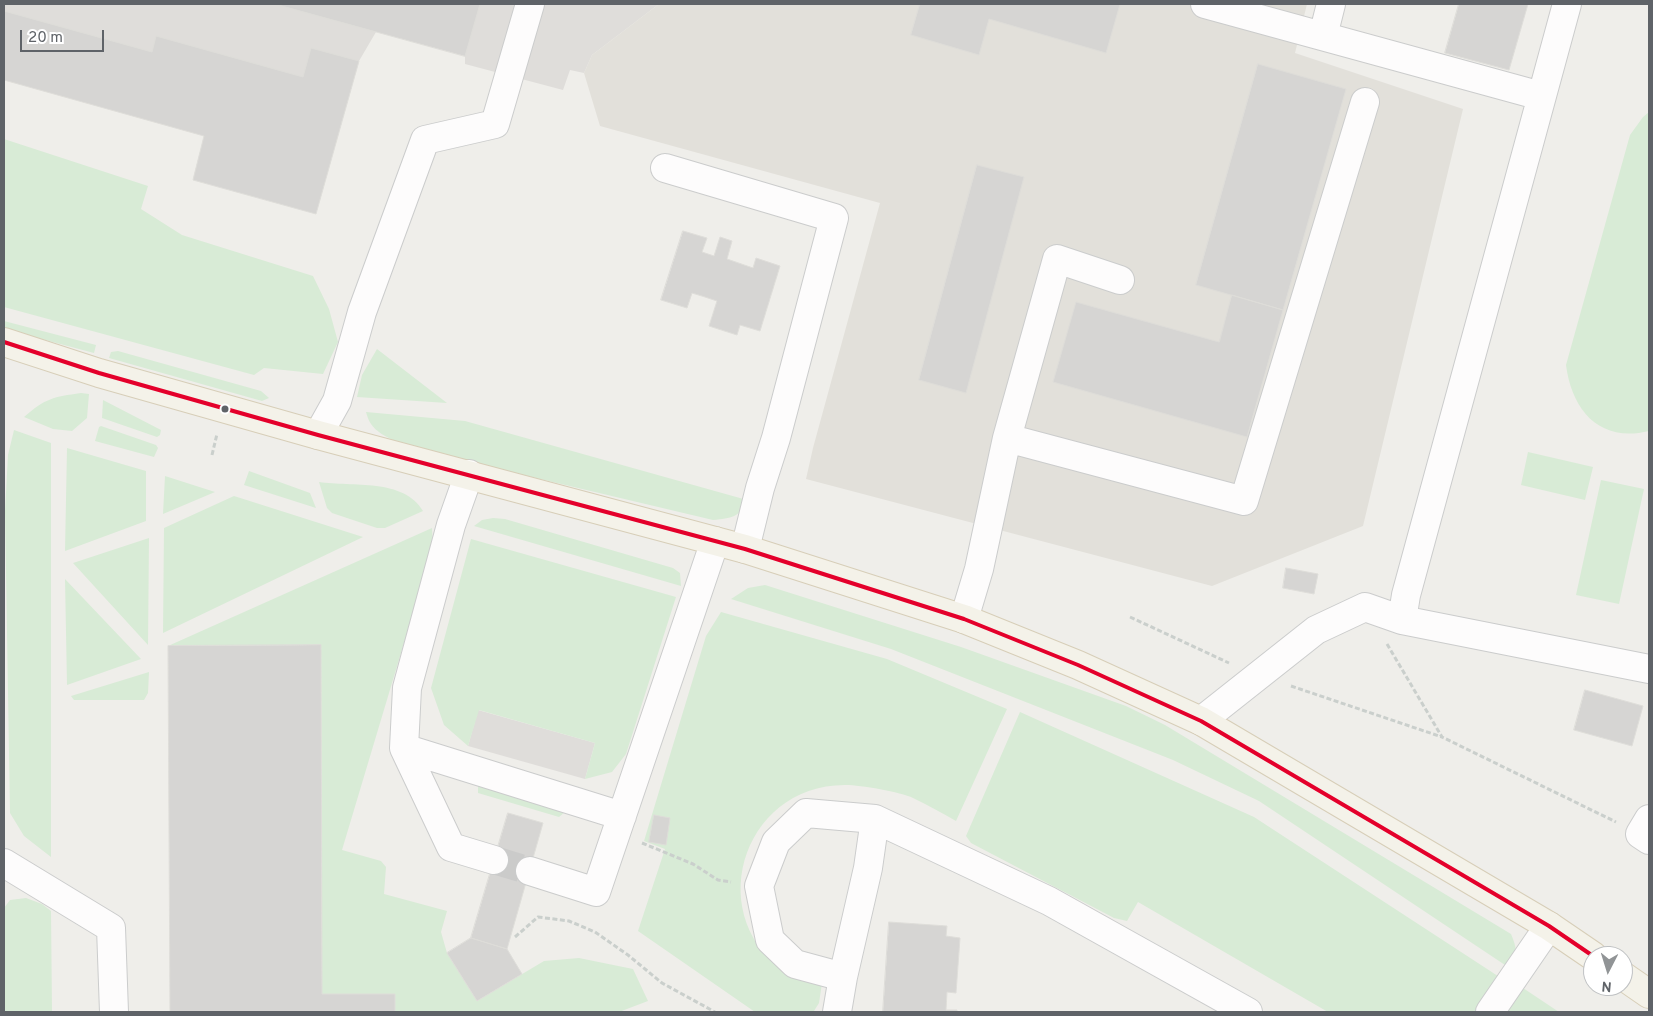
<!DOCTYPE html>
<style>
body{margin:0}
#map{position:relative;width:1653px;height:1016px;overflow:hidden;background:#efeeea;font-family:Overpass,sans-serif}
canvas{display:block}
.frame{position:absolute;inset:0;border:5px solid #5f6368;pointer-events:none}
.north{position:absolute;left:1583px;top:946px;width:50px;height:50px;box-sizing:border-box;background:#fff;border:1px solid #bfc1c3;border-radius:50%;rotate:185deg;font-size:14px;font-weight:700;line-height:20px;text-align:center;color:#5f6368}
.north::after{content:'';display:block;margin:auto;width:18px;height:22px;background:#919496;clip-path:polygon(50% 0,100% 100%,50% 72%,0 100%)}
.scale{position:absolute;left:20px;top:30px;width:84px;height:22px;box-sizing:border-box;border:2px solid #5f6368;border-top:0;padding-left:6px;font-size:15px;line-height:18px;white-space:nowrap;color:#5f6368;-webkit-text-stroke:4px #fff;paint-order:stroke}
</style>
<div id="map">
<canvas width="1653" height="1016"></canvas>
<div class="frame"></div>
<div class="north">N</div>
<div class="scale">20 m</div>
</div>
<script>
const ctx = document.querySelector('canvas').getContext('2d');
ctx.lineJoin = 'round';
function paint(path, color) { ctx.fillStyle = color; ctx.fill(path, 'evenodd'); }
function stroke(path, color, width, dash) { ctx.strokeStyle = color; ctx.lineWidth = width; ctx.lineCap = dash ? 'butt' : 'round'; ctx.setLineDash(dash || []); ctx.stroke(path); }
const industrial = new Path2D(`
 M4,4H659L592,55L584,73L570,70L563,90L465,64V56L376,32L359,61L316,214L193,179L204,136L4,80Z
 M478,710L595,743L585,779L468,746Z`);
const education = new Path2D(`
 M659,4H1307L1295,53L1463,109L1363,526L1212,586L806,479L813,448L880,203L600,126L584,73L592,55Z`);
const green = new Path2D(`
 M1649,112V431C1600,443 1572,411 1566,365L1630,135L1643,117Z
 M4,139L148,186L141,209L182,235L313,276L329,309L338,342L323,374L264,368L254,375L4,307Z
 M4,321L96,345L94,353L4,329Z
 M377,349L447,403L357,397L362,375Z
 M118,351L261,391L269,398L262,401L109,358L111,352Z
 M81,393L89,394L87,418L72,431L53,429L24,417C46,398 53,397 81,393Z
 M103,400L161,430L160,435L157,437L102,418Z
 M366,412L465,421L747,500C739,518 732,518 713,520L519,474L393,440C379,433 370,428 366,412Z
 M101,426L156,445L158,448L154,457L95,441L99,427Z
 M14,430L51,443V857L24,836L10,813L5,511L8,455Z
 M67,448L146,471V521L65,551Z
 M1528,452L1593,467L1585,500L1521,485Z
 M249,471L310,493L316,508L244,485Z
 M165,476L215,492L163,514Z
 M1601,480L1644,489L1619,604L1576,595Z
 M319,482C352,487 404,478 423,511L385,528H377L332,513L327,508Z
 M234,496L363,537L163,633L164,528Z
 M493,518L505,519L673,568L680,573L681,586L474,526L482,520Z
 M432,528L433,546L342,850L381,861L386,867L384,894L447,911L441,932L447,953L477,1001L544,961L579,958L633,969L648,1001L619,1012H395V994H322L321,645L168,646Z
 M149,538L148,645L73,563Z
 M471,539L676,597L626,754L612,772L585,779L595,743L479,710L468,746L444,725L431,688Z
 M65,579L141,659L67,685Z
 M765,585L961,647L1126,706L1165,725L1511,934C1517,948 1518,956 1511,969L1259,801L1173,760L891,649L731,599L748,588Z
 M721,612L887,659L1007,709L956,821C942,813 928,805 913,798C901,792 860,785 846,785C740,784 700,922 792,976C800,981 813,981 822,983L819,1003L814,1011L809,1012H755L638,931L665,849L644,841L706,636Z
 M149,672L148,693L144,700H74L71,696Z
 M1020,712L1254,817L1504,980L1482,1012H1328L1138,902L1127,921L1114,918L971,843L966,836Z
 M485,782L565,812L559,817L478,793V786Z
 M26,898L42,904L51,911L52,1012H4V908L10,900Z
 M1520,986L1559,1012H1503Z`);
const building = new Path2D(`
 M275,4H480L465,56Z
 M920,4H1120L1106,53L989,19L979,55L911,35Z
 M1459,4H1528L1509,70L1445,53Z
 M4,11L152,52L156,36L303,77L311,48L359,61L316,214L193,180L204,136L4,80Z
 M1258,64L1346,89L1283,310L1196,285Z
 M977,165L1024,177L966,393L919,380Z
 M683,231L707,238L702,252L714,256L720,237L732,241L727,259L753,268L756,258L780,266L760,331L740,325L737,335L709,326L717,301L705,297L692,293L687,308L661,300Z
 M1232,295L1283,310L1247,437L1053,382L1076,302L1219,342Z
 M1286,568L1318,574L1314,594L1283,588Z
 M321,645L322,994H395V1012H170L168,646Z
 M1585,690L1643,706L1632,746L1574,730Z
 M508,813L543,823L507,949L471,938Z
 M654,815L670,818L666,845L649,842Z
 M889,922L947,926L946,936L960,938L956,993L947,992L946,1010H957V1012H883Z
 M471,938L507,949L522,974L477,1001L447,953Z`);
const minorTunnel = new Path2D(`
 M494,860L530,871`);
const path = new Path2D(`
 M212,455L217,434
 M1130,617L1229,663
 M1387,644L1442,737L1616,822
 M1291,686L1442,737
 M642,843L693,864L718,880L731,882
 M515,937L538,917L569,921L595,932L628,955L662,983L715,1012`);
const minor = new Path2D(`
 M1205,4L1541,96
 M1323,36L1331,4
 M665,168L834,218L776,438L760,488L745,549
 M318,435L337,401L362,312L425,140L495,124L530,4
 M1007,438L1244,501L1365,102
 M469,474L451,525L407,688L404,748L451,847L494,860
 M964,619L979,569L1007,438L1057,259L1120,280
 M1402,620L1649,669
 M1201,721L1316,630L1365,607L1402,620L1406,595L1567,4
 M404,748L622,816
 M875,819L868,868L843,977L795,964L770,940L759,886L776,842L806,813L875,819L1049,901L1248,1012
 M1649,819L1640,834L1649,840
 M4,863L111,928L114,1012
 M530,871L596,892L715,541
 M837,1012L843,977
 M1490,1012L1549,926`);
const major = new Path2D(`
 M4,342L99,373L318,435L745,549L964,619L1078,665L1201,721L1549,926L1593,956
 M1623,976L1649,994`);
const bus1 = new Path2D(`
 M4,342L99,373L318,435L745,549L964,619L1078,665L1201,721L1549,926L1593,956`);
const markers = [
 [225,409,4.5,"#5f6368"]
];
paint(industrial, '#dfddda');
paint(education, '#e2e0da');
paint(green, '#d8ebd6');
paint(building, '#d6d5d3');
stroke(building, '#deddd9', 1);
stroke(minorTunnel, '#cbcbca', 28, [28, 14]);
stroke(minor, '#cbcccc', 30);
stroke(major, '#d7ceb8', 30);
stroke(path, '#cacfcc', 3, [5, 2.5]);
stroke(minor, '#fdfcfc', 28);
stroke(major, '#f4f2e9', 28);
stroke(bus1, '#e4002b', 4);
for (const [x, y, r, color] of markers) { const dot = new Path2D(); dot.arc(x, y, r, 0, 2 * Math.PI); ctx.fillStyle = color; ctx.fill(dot); stroke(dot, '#fff', 2); }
</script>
